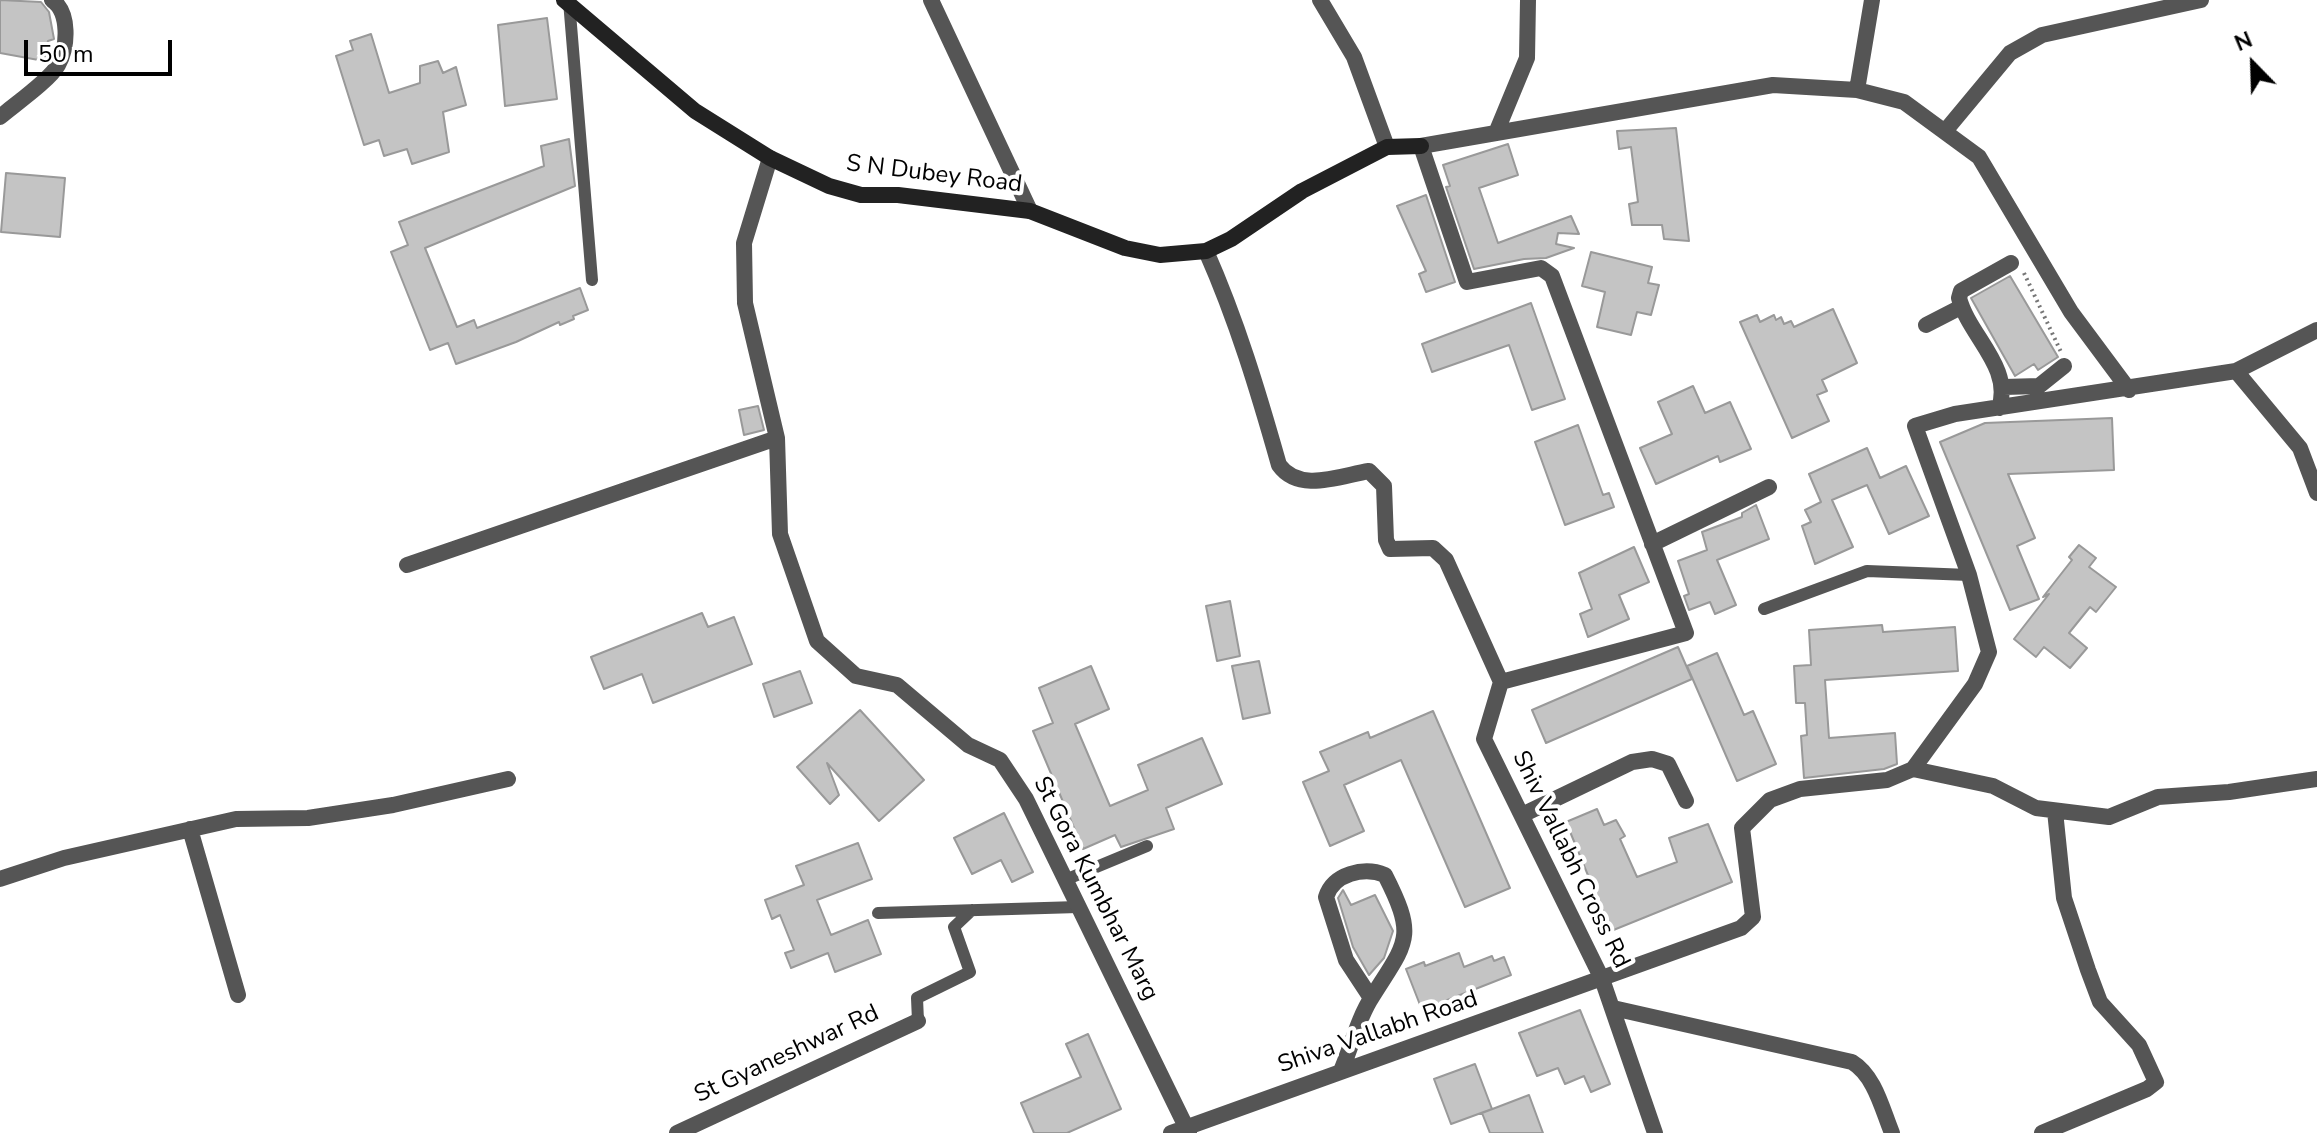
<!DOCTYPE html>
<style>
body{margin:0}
#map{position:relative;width:2317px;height:1133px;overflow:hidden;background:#fff;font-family:"Nunito Sans",sans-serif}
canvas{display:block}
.north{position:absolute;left:2213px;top:24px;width:80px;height:80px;-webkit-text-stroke:6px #fff;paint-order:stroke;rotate:337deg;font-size:22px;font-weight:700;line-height:32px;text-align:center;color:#000}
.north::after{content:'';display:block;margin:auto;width:28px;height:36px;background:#000;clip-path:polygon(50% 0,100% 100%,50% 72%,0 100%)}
.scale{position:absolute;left:24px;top:40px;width:148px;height:36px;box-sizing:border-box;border:4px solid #000;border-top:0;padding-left:10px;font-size:24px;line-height:28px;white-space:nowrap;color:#000;-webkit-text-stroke:6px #fff;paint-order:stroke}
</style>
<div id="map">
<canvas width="2317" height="1133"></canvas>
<div class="north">N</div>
<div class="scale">50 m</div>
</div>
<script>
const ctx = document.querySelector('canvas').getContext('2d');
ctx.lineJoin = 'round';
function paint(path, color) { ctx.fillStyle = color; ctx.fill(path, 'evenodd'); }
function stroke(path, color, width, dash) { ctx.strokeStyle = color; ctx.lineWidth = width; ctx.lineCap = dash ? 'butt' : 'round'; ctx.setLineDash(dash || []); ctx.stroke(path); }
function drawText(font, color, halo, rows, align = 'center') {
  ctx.font = font + ' "Nunito Sans",sans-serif'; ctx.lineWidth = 8; ctx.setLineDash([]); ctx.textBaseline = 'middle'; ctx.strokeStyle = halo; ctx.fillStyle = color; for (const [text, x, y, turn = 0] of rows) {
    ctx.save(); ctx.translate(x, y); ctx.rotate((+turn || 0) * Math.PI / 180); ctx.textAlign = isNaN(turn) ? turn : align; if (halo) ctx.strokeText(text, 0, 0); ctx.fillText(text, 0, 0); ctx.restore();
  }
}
const building = new Path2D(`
 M0,0L41,2L49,12L54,39L48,41L44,61L0,53Z
 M547,18L557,99L505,106L498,25Z
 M371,34L389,93L420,83V66L438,61L443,73L456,67L466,105L443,112L449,152L412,164L407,149L384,156L379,140L364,145L336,56L353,50L350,41Z
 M1676,128L1689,241L1664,239L1662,225H1632L1629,204L1638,202L1631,147L1619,149L1617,131Z
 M569,139L575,186L425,248L457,327L474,320L477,328L580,288L588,310L573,316L574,319L560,325L559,322L516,342L456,364L448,343L430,350L391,252L408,245L399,222L544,166L541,146Z
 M1508,144L1518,175L1479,188L1498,243L1571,216L1579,234L1558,233L1556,244L1574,248L1546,258L1524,259L1474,269L1446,187L1450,186L1443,165Z
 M6,173L65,178L60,237L1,232Z
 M1426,195L1455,282L1426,292L1419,274L1426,271L1397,206Z
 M1591,252L1652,267L1648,283L1659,285L1651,315L1637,312L1631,335L1597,327L1605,292L1582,286Z
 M2010,276L2058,357L2038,370L2034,364L2015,376L1971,298Z
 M1531,303L1565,399L1532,410L1509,345L1432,372L1422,344Z
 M1833,309L1857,363L1822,380L1827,391L1817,395L1829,421L1792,438L1740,322L1757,315L1760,322L1774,315L1776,320L1781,317L1784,324L1791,321L1794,327Z
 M1693,386L1705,413L1730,402L1751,449L1720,462L1718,456L1656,484L1640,448L1672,434L1658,402Z
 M758,406L764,430L744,435L739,410Z
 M2112,418L2114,470L2008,474L2035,538L2017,546L2039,599L2010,610L1940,442L1985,423Z
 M1578,425L1603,495L1609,493L1614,507L1565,525L1535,442Z
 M1867,448L1880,478L1906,466L1929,516L1889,534L1867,485L1832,500L1853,547L1815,564L1802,526L1811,522L1805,510L1821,502L1809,474Z
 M1756,505L1769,539L1717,560L1736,605L1715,614L1710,602L1689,610L1684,596L1689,594L1678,561L1707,550L1702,532L1742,517V513Z
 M2079,545L2096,558L2089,567L2116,587L2096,612L2090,607L2069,633L2087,648L2070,668L2044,647L2036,657L2014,639L2049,594L2043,597L2072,560L2069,557Z
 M1634,547L1649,582L1619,595L1629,619L1588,637L1580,614L1592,609L1579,573Z
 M1230,601L1240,656L1217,661L1206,606Z
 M702,613L708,627L734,617L752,664L653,703L642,674L604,689L591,657Z
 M1882,625L1883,632L1955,627L1958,671L1825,680L1829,738L1895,733L1897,764L1884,769L1804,778L1801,736L1807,735L1805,703H1796L1794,666L1811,665L1809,630Z
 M1678,647L1692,679L1546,743L1532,710Z
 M1717,653L1744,715L1753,711L1776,764L1737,781L1687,666Z
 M1259,661L1270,713L1243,719L1232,666Z
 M1091,666L1109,709L1075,724L1110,806L1148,790L1138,765L1202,738L1222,784L1166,808L1174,829L1121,847L1115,835L1083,849L1033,731L1053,723L1039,688Z
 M800,671L812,703L774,717L763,684Z
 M860,710L924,780L879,821L827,763L839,795L830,804L797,767Z
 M1433,711L1510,888L1465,907L1401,760L1344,785L1364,831L1330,846L1303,782L1329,771L1320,752L1368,732L1370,738Z
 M1597,809L1604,825L1616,820L1625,836L1620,839L1637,877L1677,862L1669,838L1708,824L1732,882L1611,931L1566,822Z
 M1004,813L1033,872L1012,882L1001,860L972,874L954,838Z
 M858,843L872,879L817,900L831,935L868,920L881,954L835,972L828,953L791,968L785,953L794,950L780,915L772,919L765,900L804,885L796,866Z
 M1343,890L1351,905L1375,895L1393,931L1384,958L1369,975L1353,947L1338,898Z
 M1459,953L1464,967L1492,956L1494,961L1504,957L1511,975L1422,1010L1406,969L1424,962L1425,966Z
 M1580,1010L1610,1084L1591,1092L1584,1076L1565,1084L1558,1068L1537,1076L1519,1033Z
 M1088,1034L1121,1109L1067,1133H1034L1021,1103L1081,1077L1066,1044Z
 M1475,1064L1492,1109L1451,1124L1434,1079Z
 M1529,1095L1543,1133H1490L1482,1113Z`);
const path = new Path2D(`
 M2024,273L2061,352`);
const lane = new Path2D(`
 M569,1L592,280
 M1764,609L1867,571L1969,575
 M1065,880L1147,846
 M878,913L1078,907
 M918,1021L917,998L970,972L954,927L972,910`);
const street = new Path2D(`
 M931,0L1030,211
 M1320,0L1354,57L1387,147
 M1857,90L1872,0
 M0,117C14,105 50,80 58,65C68,47 70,12 52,0
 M1946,130L2010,53L2042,35L2201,0
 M1496,133L1527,58L1528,0
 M770,158L744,243L745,303L777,438L780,534L817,641L856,676L897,685L968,745L1000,760L1026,799L1189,1133
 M1206,251C1237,321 1258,391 1279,465C1299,493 1339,476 1369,471L1384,486L1386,540L1390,549L1433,548L1446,560L1501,682L1484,739L1602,979L1655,1133
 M1926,325L1961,307
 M2236,371L2317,330
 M2004,387L2039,386L2064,366
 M1999,408C2013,367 1969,336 1959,298L1961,291L2011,263
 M1652,544L1769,487
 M407,565L777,438
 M1501,682L1686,633L1552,276L1541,268L1467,282L1421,146L1773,85L1857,90L1904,102L1979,157L2071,312L2129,390
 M1913,769L1993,786L2036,808L2109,817L2158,797L2229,792L2317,779
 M1522,815L1632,762L1652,759L1668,764L1686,801
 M190,829L238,995
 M0,879L64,858L236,819L308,818L393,805L508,779
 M1613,1008L1852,1062C1875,1076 1882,1109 1892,1133
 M1341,1071C1351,1048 1358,1018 1372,997C1407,941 1417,938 1385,875C1364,866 1333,874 1326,897L1346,960L1371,998
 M677,1133L918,1021
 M1171,1133L1741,928L1753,917L1742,828L1770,800L1800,789L1887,780L1913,769L1975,684L1989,652L1969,575L1915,426L1955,414L2236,371L2300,448L2317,493
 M2042,1133L2147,1089L2156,1082L2139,1045L2100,1002L2088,970L2064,898L2055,811`);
const secondary = new Path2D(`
 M564,0L695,111L770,158L829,186L861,195H898L1030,211L1125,248L1160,255L1206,251L1231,239L1302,191L1387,147L1421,146`);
const streetNames = [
 ["S N Dubey Road",934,175,7],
 ["Shiv Vallabh Cross Rd",1570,860,64],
 ["St Gora Kumbhar Marg",1095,889,63],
 ["Shiva Vallabh Road",1378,1033,-19],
 ["St Gyaneshwar Rd",787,1055,-25]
];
paint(building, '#c4c4c4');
stroke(building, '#999', 2);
stroke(path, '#777', 4, [2, 4]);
stroke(lane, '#555', 12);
stroke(street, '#555', 16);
stroke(secondary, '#222', 16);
drawText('24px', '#000', '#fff', streetNames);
</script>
